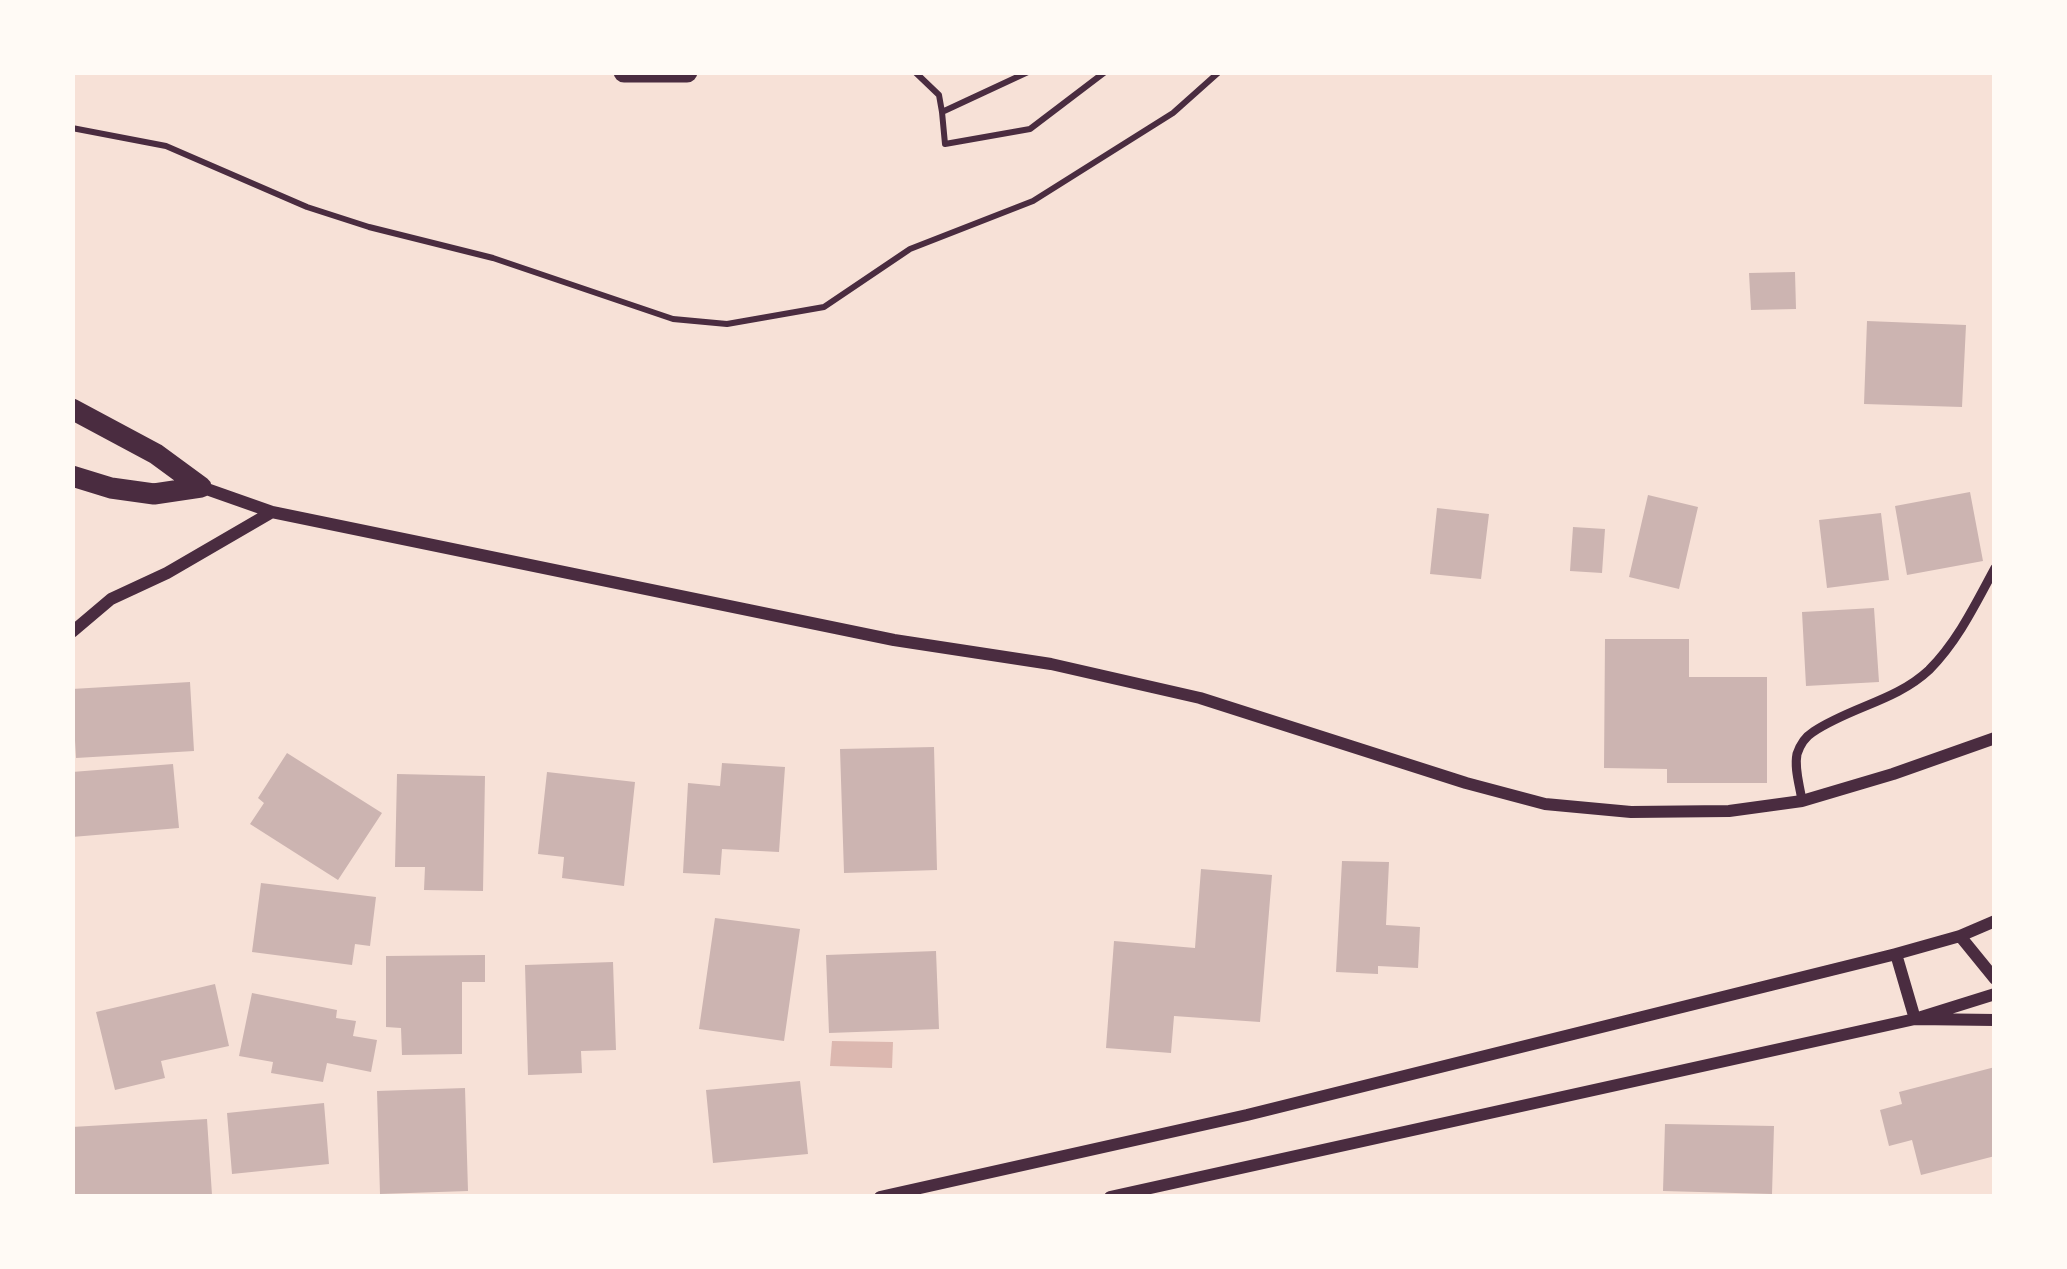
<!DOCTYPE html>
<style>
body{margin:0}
#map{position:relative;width:2067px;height:1269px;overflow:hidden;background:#f7e1d7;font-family:Jost,sans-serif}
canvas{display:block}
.frame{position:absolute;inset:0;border:75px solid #fffaf5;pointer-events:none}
</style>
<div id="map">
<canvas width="2067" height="1269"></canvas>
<div class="frame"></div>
</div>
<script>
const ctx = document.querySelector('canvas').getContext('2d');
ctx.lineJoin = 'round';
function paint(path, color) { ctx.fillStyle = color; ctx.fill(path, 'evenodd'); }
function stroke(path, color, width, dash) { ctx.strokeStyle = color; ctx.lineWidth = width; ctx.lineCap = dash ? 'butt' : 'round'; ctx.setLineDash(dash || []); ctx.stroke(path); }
const water = new Path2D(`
 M832,1041L893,1042L892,1068L830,1066Z`);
const building = new Path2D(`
 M1795,272L1796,309L1751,310L1749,273Z
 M1867,321L1966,325L1962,407L1864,404Z
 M1970,492L1983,561L1907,575L1895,506Z
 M1648,495L1698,507L1679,589L1629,577Z
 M1437,508L1489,514L1481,579L1430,574Z
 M1881,513L1889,580L1827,588L1819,520Z
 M1573,527L1605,529L1602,573L1570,571Z
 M1874,608L1879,682L1806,686L1802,612Z
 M1605,639H1689V677H1767V783H1667V769L1604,768Z
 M190,682L194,751L76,758L72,689Z
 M934,747L937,870L844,873L840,749Z
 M287,753L382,813L338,880L250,824L264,803L258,798Z
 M722,763L785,767L779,852L722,849L720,875L683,873L688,783L720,786Z
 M173,764L179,828L72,837V772Z
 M547,772L635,782L624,886L562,878L564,857L538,854Z
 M397,774L485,776L483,891L424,890L425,867H395Z
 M1342,861L1389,862L1386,925L1420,927L1418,968L1378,966V974L1336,972Z
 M1201,869L1272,875L1260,1022L1174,1016L1171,1053L1106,1048L1114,941L1195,948Z
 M261,883L376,897L370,946L355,944L352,965L252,952Z
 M715,918L800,929L784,1041L699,1029Z
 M936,951L939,1029L829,1033L826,955Z
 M485,955V982H462V1054L402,1055L401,1028L386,1027V956Z
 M613,962L616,1050L581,1051L582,1073L528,1075L525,965Z
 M215,984L229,1046L161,1061L165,1078L115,1090L96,1012Z
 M252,993L337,1010L336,1018L356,1021L353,1036L377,1040L371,1072L327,1063L323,1082L271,1073L273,1062L239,1056Z
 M1995,1067V1156L1921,1175L1912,1140L1889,1146L1880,1110L1902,1104L1899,1092Z
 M800,1081L808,1154L713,1163L706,1090Z
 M465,1088L468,1191L380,1194L377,1091Z
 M324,1103L329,1164L232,1174L227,1113Z
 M207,1119L212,1195L72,1197V1127Z
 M1665,1124L1774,1126L1772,1194L1663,1191Z`);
const path = new Path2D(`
 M915,72L939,95L942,112L1028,72
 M942,112L945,144L1030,129L1105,72
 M72,128L166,146L307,207L369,227L493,258L673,319L727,324L824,307L910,249L1033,201L1173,113L1219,72`);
const service = new Path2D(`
 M1802,801C1800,786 1794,769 1797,754C1800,745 1805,737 1813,732C1850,707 1896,701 1929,670C1958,641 1976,603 1995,568`);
const minor = new Path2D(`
 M201,487L272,512L894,640L1051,664L1200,698L1466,783L1545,804L1631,812L1729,811L1802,801L1893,774L1995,738
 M72,632L111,599L167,573L272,512
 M1960,936L1995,979
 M1896,954L1915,1019L1995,1020
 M880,1197L1247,1115L1896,954L1960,936L1995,921
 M1110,1197L1915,1019L1995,994`);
const tertiary = new Path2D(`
 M624,72H687
 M72,409L156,454L201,487
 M72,476L111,488L154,494L201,487`);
paint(water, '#dcb8b0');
paint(building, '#ccb4b1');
stroke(path, '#4a2c40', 6);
stroke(service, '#4a2c40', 9);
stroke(minor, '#4a2c40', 12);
stroke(tertiary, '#4a2c40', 21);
</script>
